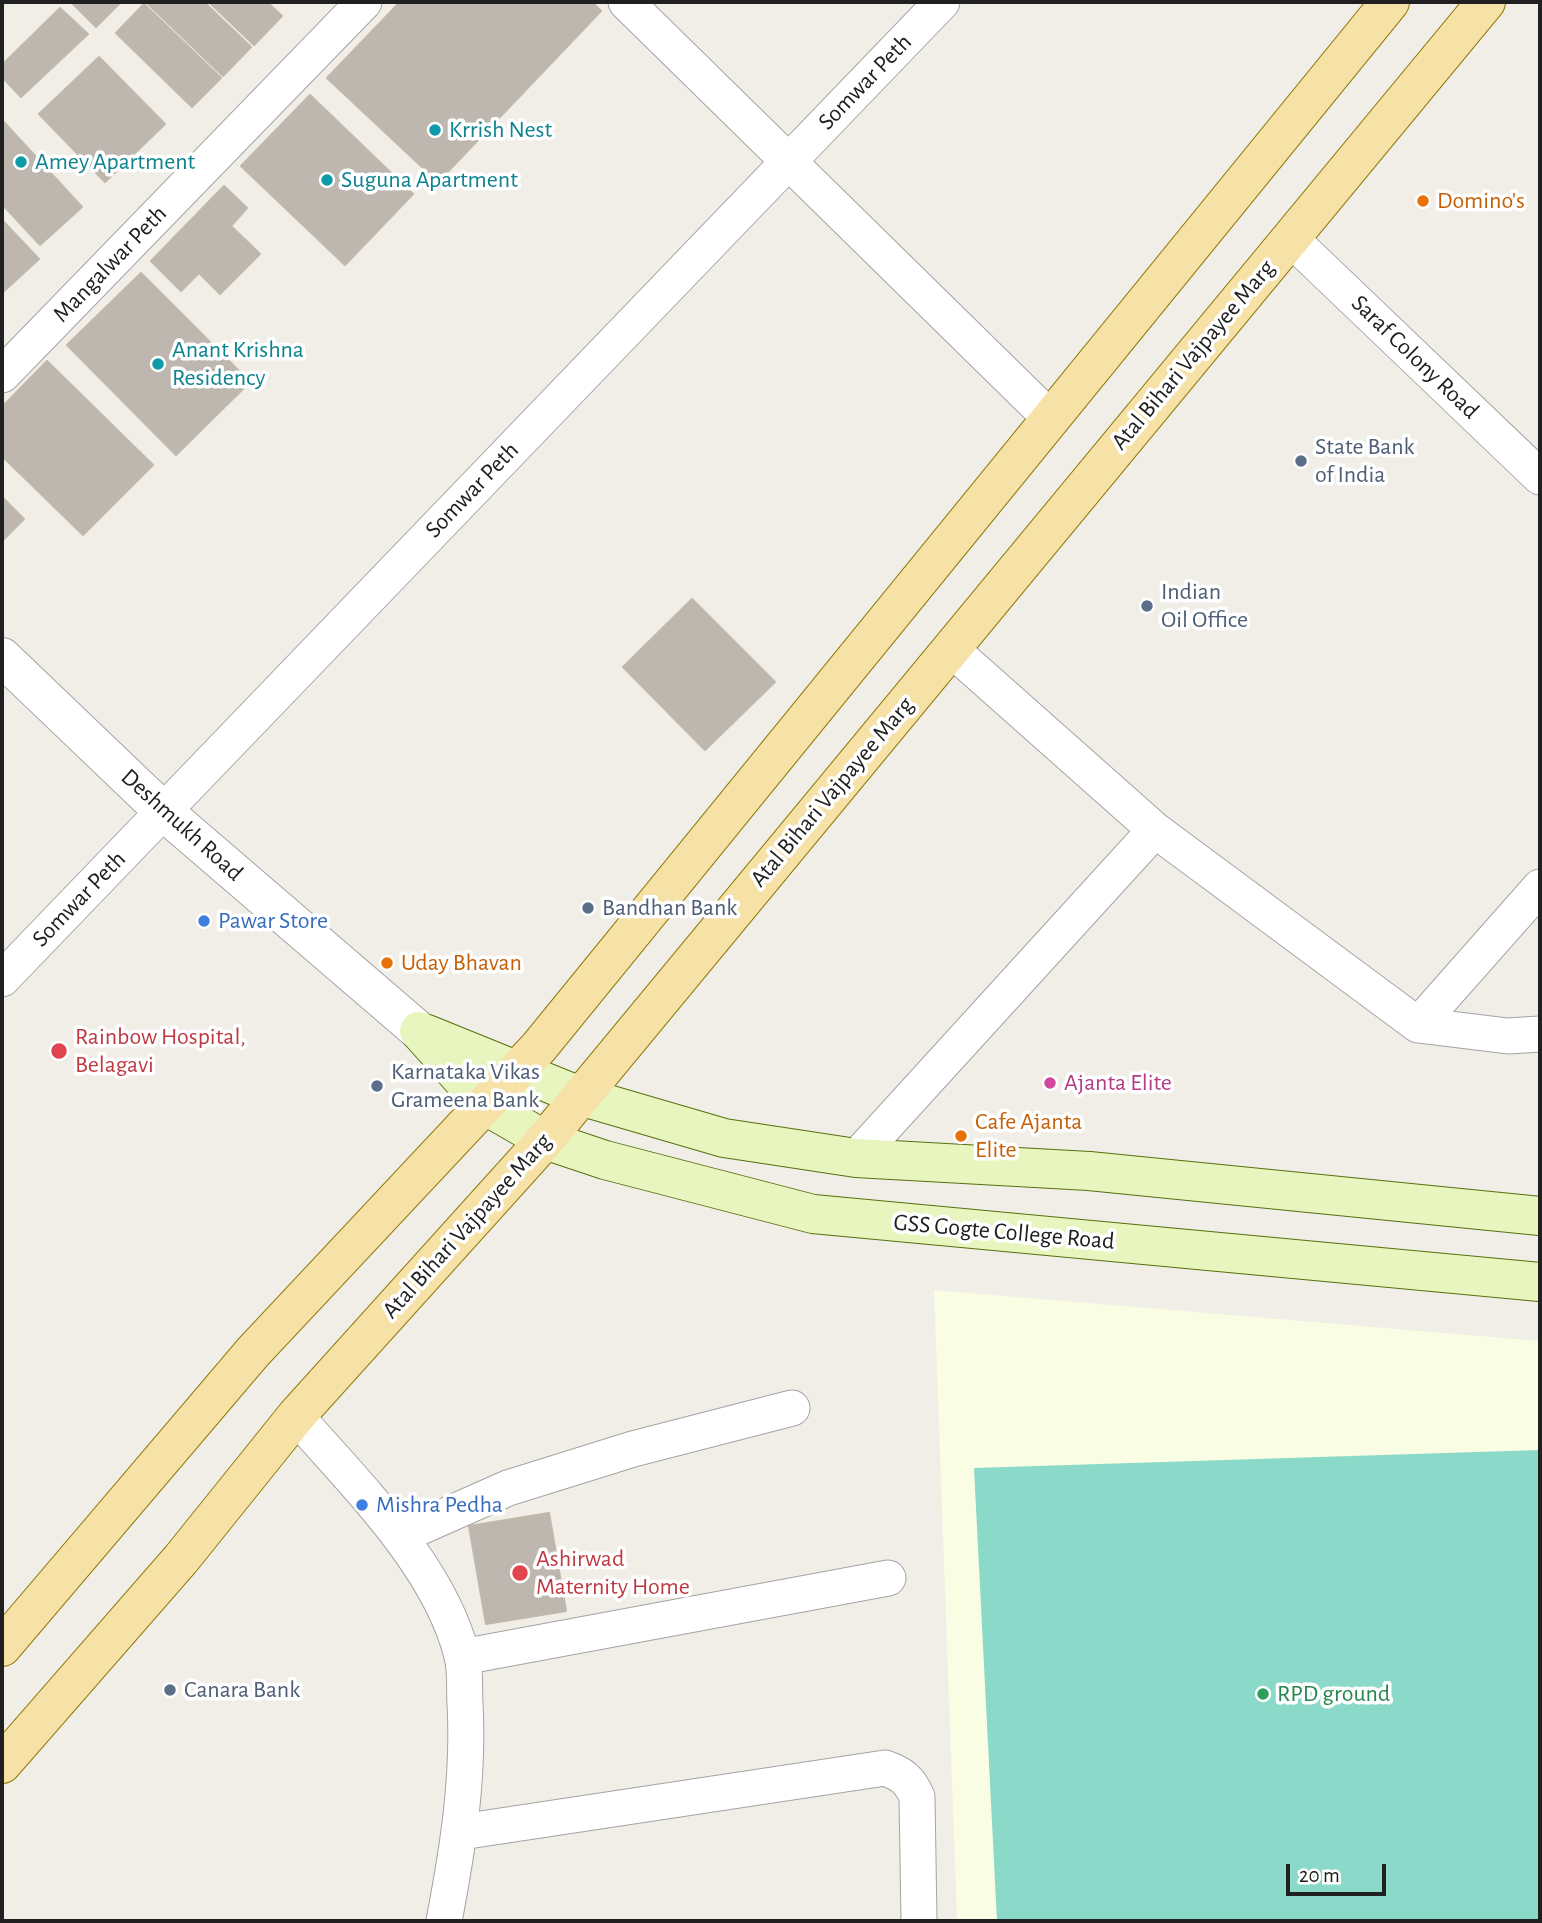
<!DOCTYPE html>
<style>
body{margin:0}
#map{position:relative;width:1542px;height:1923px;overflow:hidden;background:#f0eee7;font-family:"Alegreya Sans",sans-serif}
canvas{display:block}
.frame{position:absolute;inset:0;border:4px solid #202020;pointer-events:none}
.scale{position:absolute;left:1286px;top:1864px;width:100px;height:32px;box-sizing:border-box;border:4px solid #202020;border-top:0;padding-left:9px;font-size:21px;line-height:24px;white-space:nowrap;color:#202020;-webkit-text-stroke:5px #fff;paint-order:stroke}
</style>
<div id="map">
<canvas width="1542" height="1923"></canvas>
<div class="frame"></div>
<div class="scale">20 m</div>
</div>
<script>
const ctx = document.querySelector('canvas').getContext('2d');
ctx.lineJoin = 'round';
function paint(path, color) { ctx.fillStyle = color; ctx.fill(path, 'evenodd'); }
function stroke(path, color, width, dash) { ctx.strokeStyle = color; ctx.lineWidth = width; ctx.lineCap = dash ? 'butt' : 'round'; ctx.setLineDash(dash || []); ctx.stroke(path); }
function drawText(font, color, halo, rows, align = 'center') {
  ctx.font = font + ' "Alegreya Sans",sans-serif'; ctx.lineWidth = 7; ctx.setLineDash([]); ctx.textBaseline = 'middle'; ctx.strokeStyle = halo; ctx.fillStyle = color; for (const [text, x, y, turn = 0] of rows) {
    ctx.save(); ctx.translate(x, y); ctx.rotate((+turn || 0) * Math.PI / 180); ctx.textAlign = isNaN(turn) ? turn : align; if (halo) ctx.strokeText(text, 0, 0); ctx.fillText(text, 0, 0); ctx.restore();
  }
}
const education = new Path2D(`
 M934,1290L1540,1341V1921H957Z`);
const pitch = new Path2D(`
 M1540,1450V1921H997L974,1468Z`);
const building = new Path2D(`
 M71,2H121L96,27Z
 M146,2H204L251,47L223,76Z
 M209,2H267L282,16L254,45Z
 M400,2H592L601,11L438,182L327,78Z
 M144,4L221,78L192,107L116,33Z
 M60,8L88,34L21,97L2,77V65Z
 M99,57L165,124L105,182L39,114Z
 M310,95L413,194L345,265L241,166Z
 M2,120L82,207L40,245L2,204Z
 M224,186L247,208L231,226L260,254L220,294L199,273L181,291L151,261Z
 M2,220L39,259L2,293Z
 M141,273L250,382L176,455L67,345Z
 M47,361L153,465L83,535L2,456V407Z
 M2,497L24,519L2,541Z
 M692,599L775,682L705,750L623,667Z
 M549,1513L566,1611L486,1624L469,1526Z`);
const minor = new Path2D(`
 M626,2L1050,418
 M1290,238L1540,477
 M2,375L364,2
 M951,649L1155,830L1418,1025L1508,1036L1540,1034
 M2,979L942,2
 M1418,1025L1540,887
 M856,1158L1155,830
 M296,1416C355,1484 440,1566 462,1656C466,1671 464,1689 465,1704C469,1778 458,1848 444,1921
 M400,1536L508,1488L633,1449L792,1408
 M462,1657L888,1578
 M461,1832L885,1768C902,1774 910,1780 917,1797L919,1921`);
const tertiary = new Path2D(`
 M2,657L163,811L419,1031`);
const secondary = new Path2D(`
 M419,1031L486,1106L545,1140L605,1160L813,1214L1540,1282
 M427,1034L580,1096L724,1138L856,1158L1089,1171L1540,1216`);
const primary = new Path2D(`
 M2,1647L253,1352L539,1047L1390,2
 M2,1764L181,1559L296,1416L545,1140L1486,2`);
const markers = [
 [435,130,7,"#0f9aa8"],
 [21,162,7,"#0f9aa8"],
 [327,180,7,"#0f9aa8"],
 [1423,201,7,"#e8710a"],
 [158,364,7,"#0f9aa8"],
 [1301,461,7,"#5c6f8a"],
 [1147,606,7,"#5c6f8a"],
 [588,908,7,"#5c6f8a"],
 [204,921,7,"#3f7fe0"],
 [387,963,7,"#e8710a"],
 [59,1051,9,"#e0444e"],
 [1050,1083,7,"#d1479c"],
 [377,1086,7,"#5c6f8a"],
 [961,1136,7,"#e8710a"],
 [362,1505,7,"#3f7fe0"],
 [520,1573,9,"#e0444e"],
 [170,1690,7,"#5c6f8a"],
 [1263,1694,7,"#2e9e5b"]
];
const streetNames = [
 ["Somwar Peth",865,82,-46],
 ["Mangalwar Peth",110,264,-46],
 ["Atal Bihari Vajpayee Marg",1193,355,-50],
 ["Saraf Colony Road",1415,357,44],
 ["Somwar Peth",472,490,-46],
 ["Atal Bihari Vajpayee Marg",832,792,-50],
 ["Deshmukh Road",182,825,42],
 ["Somwar Peth",79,899,-46],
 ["Atal Bihari Vajpayee Marg",467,1226,-48],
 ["GSS Gogte College Road",1004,1232,5]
];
const cultureNames = [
 ["Krrish Nest",449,130],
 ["Amey Apartment",35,162],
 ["Suguna Apartment",341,180],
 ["Anant Krishna",172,350],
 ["Residency",172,378]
];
const foodNames = [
 ["Domino's",1437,201],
 ["Uday Bhavan",401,963],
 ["Cafe Ajanta",975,1122],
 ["Elite",975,1150]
];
const serviceNames = [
 ["State Bank",1315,447],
 ["of India",1315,475],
 ["Indian",1161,592],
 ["Oil Office",1161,620],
 ["Bandhan Bank",602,908],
 ["Karnataka Vikas",391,1072],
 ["Grameena Bank",391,1100],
 ["Canara Bank",184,1690]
];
const shopNames = [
 ["Pawar Store",218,921],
 ["Mishra Pedha",376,1505]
];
const healthNames = [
 ["Rainbow Hospital,",75,1037],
 ["Belagavi",75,1065],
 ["Ashirwad",536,1559],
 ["Maternity Home",536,1587]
];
const hotelNames = [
 ["Ajanta Elite",1064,1083]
];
const leisureNames = [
 ["RPD ground",1277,1694]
];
paint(education, '#f8fde3');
paint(pitch, '#8bd9c8');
paint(building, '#bdb7b0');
stroke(building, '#c0b8aa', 2);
stroke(minor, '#a4a4a4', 37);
stroke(tertiary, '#a4a4a4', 40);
stroke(secondary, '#55710d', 40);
stroke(primary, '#917b0b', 40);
stroke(minor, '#fff', 35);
stroke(tertiary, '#fff', 38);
stroke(secondary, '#e9f5bf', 38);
stroke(primary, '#f6e1a6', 38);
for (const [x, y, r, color] of markers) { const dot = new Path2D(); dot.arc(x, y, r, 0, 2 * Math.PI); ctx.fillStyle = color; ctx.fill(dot); stroke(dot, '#fff', 2.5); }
drawText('24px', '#202020', '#fff', streetNames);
drawText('24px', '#0d838f', '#fff', cultureNames, 'left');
drawText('24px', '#c56008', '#fff', foodNames, 'left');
drawText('24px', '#4e5e75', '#fff', serviceNames, 'left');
drawText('24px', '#366cbe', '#fff', shopNames, 'left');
drawText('24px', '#be3a42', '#fff', healthNames, 'left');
drawText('24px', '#b23c85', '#fff', hotelNames, 'left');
drawText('24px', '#27864d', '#fff', leisureNames, 'left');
</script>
